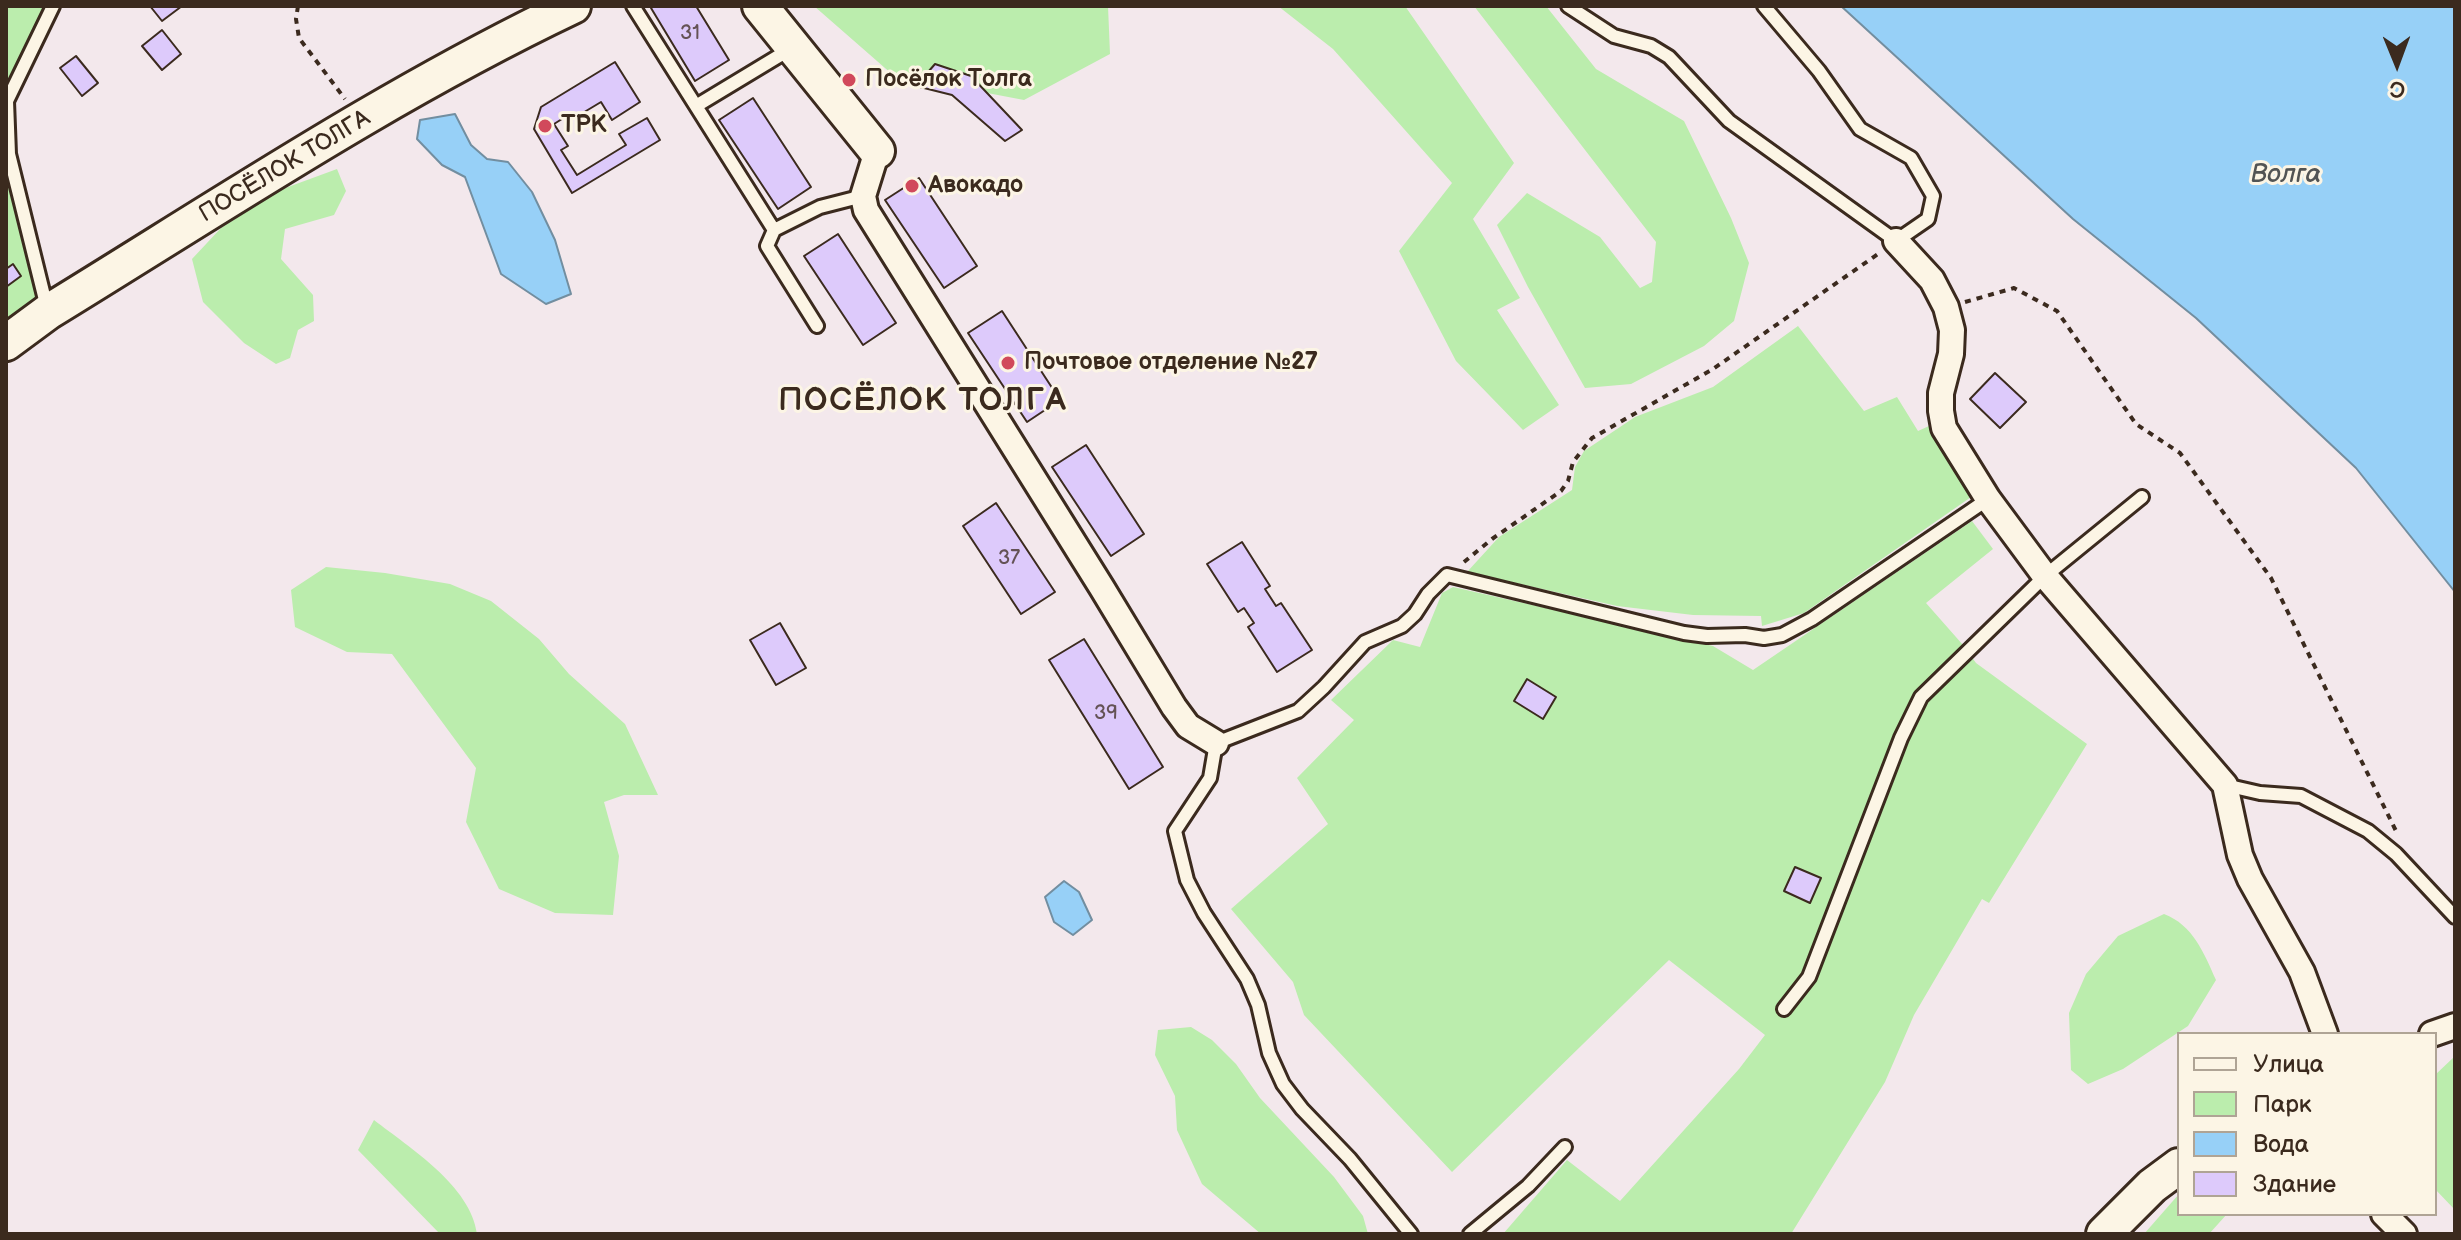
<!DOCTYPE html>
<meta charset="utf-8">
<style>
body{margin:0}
#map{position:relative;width:2461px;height:1240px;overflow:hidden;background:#f3e8ec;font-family:"Balsamiq Sans",sans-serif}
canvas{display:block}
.frame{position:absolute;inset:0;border:8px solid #3b2a1e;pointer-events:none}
.legend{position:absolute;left:2177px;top:1032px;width:260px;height:184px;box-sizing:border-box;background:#fcf5e5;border:2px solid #afa495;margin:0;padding:10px 14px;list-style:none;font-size:24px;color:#3b2a1e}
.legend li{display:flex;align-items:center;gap:16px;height:40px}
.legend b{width:40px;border:2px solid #afa495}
.north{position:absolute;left:2357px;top:24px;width:80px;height:80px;-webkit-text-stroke:6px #fcf5e5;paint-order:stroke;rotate:179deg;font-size:22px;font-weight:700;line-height:32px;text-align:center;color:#3b2a1e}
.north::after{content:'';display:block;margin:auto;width:28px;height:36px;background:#3b2a1e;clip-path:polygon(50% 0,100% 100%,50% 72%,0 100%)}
</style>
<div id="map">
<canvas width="2461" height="1240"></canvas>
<div class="frame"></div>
<ul class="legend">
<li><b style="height:10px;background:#fcf5e5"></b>Улица</li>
<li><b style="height:22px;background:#bbedad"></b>Парк</li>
<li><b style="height:22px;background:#97d0f7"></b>Вода</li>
<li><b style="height:22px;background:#ddcafb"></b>Здание</li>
</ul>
<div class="north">С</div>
</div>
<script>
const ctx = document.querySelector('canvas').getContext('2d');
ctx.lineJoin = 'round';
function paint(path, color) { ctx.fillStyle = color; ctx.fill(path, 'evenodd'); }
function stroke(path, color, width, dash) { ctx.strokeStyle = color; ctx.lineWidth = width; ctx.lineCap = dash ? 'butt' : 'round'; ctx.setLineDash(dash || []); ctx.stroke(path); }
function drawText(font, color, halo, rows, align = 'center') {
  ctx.font = font + ' "Balsamiq Sans",sans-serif'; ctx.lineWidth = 6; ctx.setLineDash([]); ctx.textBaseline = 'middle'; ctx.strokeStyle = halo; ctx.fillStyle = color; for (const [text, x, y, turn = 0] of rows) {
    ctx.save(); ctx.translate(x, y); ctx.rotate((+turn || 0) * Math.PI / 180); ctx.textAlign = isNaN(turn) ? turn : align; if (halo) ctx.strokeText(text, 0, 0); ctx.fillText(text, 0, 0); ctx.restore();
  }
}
const green = new Path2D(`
 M6,6H57L10,75L6,111Z
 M814,6H1108L1110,54L1024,100L893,75Z
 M1278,6H1405L1514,163L1473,219L1520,298L1497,310L1559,405L1523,430L1456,361L1399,251L1452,183L1333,49Z
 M1474,6H1546L1596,69L1684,121L1731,218L1749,263L1734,321L1704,346L1631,384L1585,388L1528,287L1497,225L1527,193L1600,237L1640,288L1652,282L1656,242Z
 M6,164L39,306L6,329Z
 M337,169L346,191L334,215L285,229L281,259L313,295L314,321L298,330L290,358L276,364L244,343L203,302L192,259L221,228L280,190Z
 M1798,326L1864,411L1897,397L1918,431L1929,426L1974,495L1804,613L1762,626L1761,616L1693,615L1617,606L1467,572L1499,537L1572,490L1575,467L1584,451L1635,417L1713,387Z
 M1972,521L1993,549L1926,603L1963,645L1976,663L2087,744L1989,903L1982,899L1914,1015L1885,1082L1791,1234H1503L1567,1160L1620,1201L1739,1069L1765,1035L1669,960L1452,1172L1304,1015L1293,982L1231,909L1328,824L1297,778L1354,720L1331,700L1393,640L1420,647L1442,593L1453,587L1713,646L1753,670Z
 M326,567L385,573L450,584L491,601L539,639L569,674L625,724L658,795H624L604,802L619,856L613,915L555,913L499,889L466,822L476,768L392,654L347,652L295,627L291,590Z
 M2164,914C2193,925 2204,953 2216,980L2188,1026L2123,1069L2088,1084L2071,1070L2069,1013L2086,974L2118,936Z
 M1191,1027L1212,1040L1236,1064L1260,1098L1334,1177L1363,1216L1368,1234H1261L1202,1184L1177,1130L1175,1096L1155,1055L1158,1030Z
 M2454,1057H2455V1210L2435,1189V1075Z
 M374,1120C410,1148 471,1186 477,1234H440L358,1150Z
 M2179,1194V1214H2227L2209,1234H2144Z`);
const water = new Path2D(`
 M1841,6H2455V592L2356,468L2196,318L2073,219Z
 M455,114L471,145L487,159L508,162L532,192L555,240L571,294L546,304L501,274L465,177L442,165L417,139L420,120Z
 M1064,881L1079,892L1092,920L1073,935L1054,922L1045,897Z`);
const building = new Path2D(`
 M150,6H182L162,21Z
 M654,6H696L729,60L695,81L651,8Z
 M162,30L181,54L162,70L142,46Z
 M76,56L98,83L82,96L60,68Z
 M615,62L640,102L612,120L601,102L576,117L573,112L554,124L568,146L561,150L577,175L626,145L619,134L647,118L660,140L572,193L534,129L541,107Z
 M935,64L971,76L1022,130L1005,141L952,95L916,86Z
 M753,98L811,187L778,209L719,120Z
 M919,178L977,266L944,288L885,200Z
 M838,234L896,323L863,345L804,256Z
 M13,264L21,276L6,287V269Z
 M1002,311L1060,400L1027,422L968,333Z
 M1995,373L2026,402L2000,428L1970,399Z
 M1086,445L1144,534L1111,556L1052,467Z
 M996,503L1055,592L1021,614L963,526Z
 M1242,542L1270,586L1265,589L1276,606L1281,603L1312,650L1277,672L1248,627L1254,623L1244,608L1238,612L1207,564Z
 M780,623L806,668L776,685L750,640Z
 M1084,639L1163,767L1129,789L1049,660Z
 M1527,679L1556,697L1543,719L1514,701Z
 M1795,867L1821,878L1810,903L1784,891Z`);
const path = new Path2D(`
 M298,6L296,19L299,38L345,99
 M1965,302L2014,288L2057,311L2136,424L2180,453L2271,578L2398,835
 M1464,562L1492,539L1561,491L1568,481L1573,462L1592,438L1713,369L1878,254`);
const lane = new Path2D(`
 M633,6L774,230
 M1568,6L1614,36L1651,46L1669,57L1729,121L1896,241L1928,219L1933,196L1911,158L1860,129L1819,71L1764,6
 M696,106L792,48
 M47,308L9,154L7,101L53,6
 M817,326L767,246L774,230L820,207L863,196
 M2225,785L2260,793L2301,796L2368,831L2396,854L2455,917
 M1784,1009L1809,977L1901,738L1921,697L2045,576L2142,497
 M1411,1234L1350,1159L1302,1109L1283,1084L1269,1053L1258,1005L1247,979L1204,913L1187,880L1175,831L1210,778L1216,743L1298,711L1324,687L1365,642L1402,626L1415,614L1428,594L1447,575L1684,633L1707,636L1745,635L1764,638L1782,635L1812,619L1988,499
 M1470,1234L1528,1186L1565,1147`);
const street = new Path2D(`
 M877,151L863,196L866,210L1102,588L1174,707L1188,726L1216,743
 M1896,241L1932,280L1946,307L1952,330L1951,354L1941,393V411L1944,428L1988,499L2045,576L2225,785L2240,855L2250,879L2302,972L2325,1034
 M2432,1034L2455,1026
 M2384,1214L2404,1234`);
const secondary = new Path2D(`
 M760,6L877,151
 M6,343L48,312C221,206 390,93 573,6
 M2104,1234L2152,1186L2179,1166`);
const markers = [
 [849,80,8,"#d1495b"],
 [545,126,8,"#d1495b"],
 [912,186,8,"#d1495b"],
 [1008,363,8,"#d1495b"]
];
const numberNames = [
 ["31",690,34],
 ["37",1009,559],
 ["39",1106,714]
];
const poiNames = [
 ["Посёлок Толга",865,80],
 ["ТРК",561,126],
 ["Авокадо",928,186],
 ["Почтовое отделение №27",1024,363]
];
const streetNames = [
 ["ПОСЁЛОК ТОЛГА",285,167,-31]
];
const waterNames = [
 ["Волга",2286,175]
];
const districtNames = [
 ["ПОСЁЛОК ТОЛГА",923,402]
];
paint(green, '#bbedad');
paint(water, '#97d0f7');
stroke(water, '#728ea0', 2);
paint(building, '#ddcafb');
stroke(building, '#3b2a1e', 2);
stroke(lane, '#3b2a1e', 18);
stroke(street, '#3b2a1e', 30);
stroke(secondary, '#3b2a1e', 40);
stroke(path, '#3b2a1e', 4, [6, 6]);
stroke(lane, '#fcf5e5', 12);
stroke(street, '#fcf5e5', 24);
stroke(secondary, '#fcf5e5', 34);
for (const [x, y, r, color] of markers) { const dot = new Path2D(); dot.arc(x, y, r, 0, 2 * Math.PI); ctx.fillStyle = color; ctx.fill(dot); stroke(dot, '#fcf5e5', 3); }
drawText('20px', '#645255', null, numberNames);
drawText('bold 24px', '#3b2a1e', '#fcf5e5', poiNames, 'left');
drawText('24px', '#3b2a1e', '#fcf5e5', streetNames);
drawText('italic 26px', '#525454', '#fcf5e5', waterNames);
ctx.letterSpacing = '2px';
drawText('bold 32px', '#3b2a1e', '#fcf5e5', districtNames);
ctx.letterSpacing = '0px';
</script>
